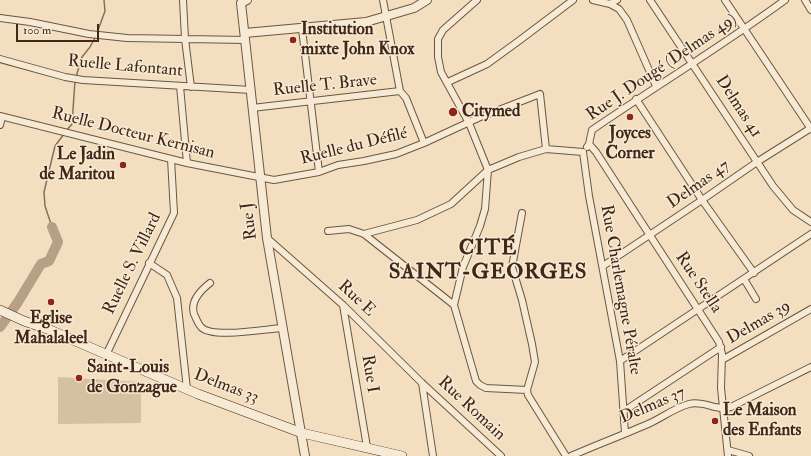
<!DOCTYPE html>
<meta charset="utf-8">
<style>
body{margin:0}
#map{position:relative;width:811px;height:456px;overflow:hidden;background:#f3dfbf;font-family:"IM FELL Double Pica",serif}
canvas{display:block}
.scale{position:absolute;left:16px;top:24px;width:83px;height:18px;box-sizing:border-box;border:2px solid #402717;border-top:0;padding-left:5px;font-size:12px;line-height:14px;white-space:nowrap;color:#402717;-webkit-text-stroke:3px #f7ead5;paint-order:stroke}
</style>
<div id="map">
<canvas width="811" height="456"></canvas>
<div class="scale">100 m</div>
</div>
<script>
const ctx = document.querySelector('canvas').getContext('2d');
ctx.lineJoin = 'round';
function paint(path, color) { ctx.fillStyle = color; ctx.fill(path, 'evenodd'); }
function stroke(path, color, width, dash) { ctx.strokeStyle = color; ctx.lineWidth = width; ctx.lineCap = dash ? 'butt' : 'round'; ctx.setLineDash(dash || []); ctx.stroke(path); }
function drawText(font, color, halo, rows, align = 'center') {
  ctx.font = font + ' "IM FELL Double Pica",serif'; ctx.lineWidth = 3; ctx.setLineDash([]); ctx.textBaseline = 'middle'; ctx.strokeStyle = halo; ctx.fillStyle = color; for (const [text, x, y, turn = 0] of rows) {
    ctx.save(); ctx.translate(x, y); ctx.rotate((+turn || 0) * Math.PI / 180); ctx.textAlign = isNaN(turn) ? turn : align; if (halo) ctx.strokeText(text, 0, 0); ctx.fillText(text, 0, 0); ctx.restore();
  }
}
const green = new Path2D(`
 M58,377L141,382V423L58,424Z`);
const stream = new Path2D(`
 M97,33L105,11L104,0
 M76,77L82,57L90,47L96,36
 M66,131L72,124L75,81
 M52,227L45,206L44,192L55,146L64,134`);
const river = new Path2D(`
 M0,327L18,302L41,264L49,261L58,242L52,227`);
const minor = new Path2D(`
 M183,0L185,39L191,87
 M383,0L400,91L406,98L424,143
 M593,0L610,4L619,9L627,20L656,86
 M650,0L773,186L793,210L811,222
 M725,0L811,129
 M805,0L811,10
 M610,4L617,0
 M0,18L30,22L89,34L127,38L246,40
 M302,29L319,172
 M0,59L65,77L83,80L251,90
 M448,82L487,64L520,40L573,0
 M180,86L187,163
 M636,99L702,200L754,273
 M252,108L400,91
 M0,116L187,163L274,180L319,172L338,165L364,161L396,154L424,143L478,118L540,94L546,149
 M0,125L2,117
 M589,144L596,152L719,342L722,354L721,388L728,456
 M587,147L589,144L592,130C656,86 722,46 785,0
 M583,152L589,196L620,361L625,433
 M522,213L512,267L522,300L532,344L535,362L527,390
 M328,231L349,229L364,234L454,305L476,381L480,385L486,388L527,390L528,395L566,456
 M364,234L417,220L451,204L488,170L519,157L546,149L583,152
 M267,238L343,305L422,383L501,456
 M149,263L167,275L177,298L187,389
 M603,266L702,200L757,162L811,128
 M744,279L756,299
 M210,283C201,290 190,301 194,314C196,318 198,324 201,327C212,339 265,329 282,328
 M343,305L367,447
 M454,305L463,267L480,226L485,209L488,170L469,123L441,72L438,57V39L443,30L477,0
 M106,355L174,213L171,159
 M722,360L811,309
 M620,361L811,234
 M422,383L433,456
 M624,411L721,347
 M728,450L749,456
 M571,456C596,445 623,435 648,424C662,418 674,408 689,404C704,400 718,412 731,407L811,367`);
const tertiary = new Path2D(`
 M247,0L241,3L267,238L305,456
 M245,33L366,22L414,8L427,0`);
const secondary = new Path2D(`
 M0,310L24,321L50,330L198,394L302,433L402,456`);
const markers = [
 [293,40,4,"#8f2418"],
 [453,112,5,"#8f2418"],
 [630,117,4,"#8f2418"],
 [123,165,4,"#8f2418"],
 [51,302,4,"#8f2418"],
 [79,378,4,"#8f2418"],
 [715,421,4,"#8f2418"]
];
const poiNames = [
 ["Institution",301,30],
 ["mixte John Knox",301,50],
 ["Citymed",462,112],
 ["Joyces",630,134,"center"],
 ["Corner",630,154,"center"],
 ["Le Jadin",115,155,"right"],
 ["de Maritou",115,175,"right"],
 ["Eglise",51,319,"center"],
 ["Mahalaleel",51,339,"center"],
 ["Saint-Louis",87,368],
 ["de Gonzague",87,388],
 ["Le Maison",723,411],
 ["des Enfants",723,431]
];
const streetNames = [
 ["Ruelle Lafontant",125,67,5],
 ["Rue J. Dougé (Delmas 49)",662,68,-34],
 ["Ruelle T. Brave",325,86,-6],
 ["Delmas 41",738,107,57],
 ["Ruelle Docteur Kernisan",133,134,14],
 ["Ruelle du Défilé",354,147,-14],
 ["Delmas 47",699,185,-35],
 ["Rue J",250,221,-97],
 ["Ruelle S. Villard",133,264,-64],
 ["Rue Stella",698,283,56],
 ["Rue Charlemagne Péralte",620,290,80],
 ["Rue E",356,299,43],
 ["Delmas 39",759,323,-30],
 ["Rue I",369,374,81],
 ["Delmas 33",226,387,21],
 ["Delmas 37",653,406,-23],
 ["Rue Romain",471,409,43]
];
const districtNames = [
 ["CITÉ",488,249],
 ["SAINT-GEORGES",488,273]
];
paint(green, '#d5c0a2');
stroke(stream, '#87705a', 1.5);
stroke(river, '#b6a086', 10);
stroke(minor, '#6d5541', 8);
stroke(tertiary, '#6d5541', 10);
stroke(secondary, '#402717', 10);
stroke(minor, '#f7ead5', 6);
stroke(tertiary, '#f7ead5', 8);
stroke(secondary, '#f7ead5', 9);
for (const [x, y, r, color] of markers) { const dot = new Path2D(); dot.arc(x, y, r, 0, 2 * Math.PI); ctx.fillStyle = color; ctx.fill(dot); stroke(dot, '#f7ead5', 1.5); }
drawText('bold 17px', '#402717', '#f7ead5', poiNames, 'left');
drawText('17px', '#402717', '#f7ead5', streetNames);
ctx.letterSpacing = '1px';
drawText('bold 21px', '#402717', '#f7ead5', districtNames);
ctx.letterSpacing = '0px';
</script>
